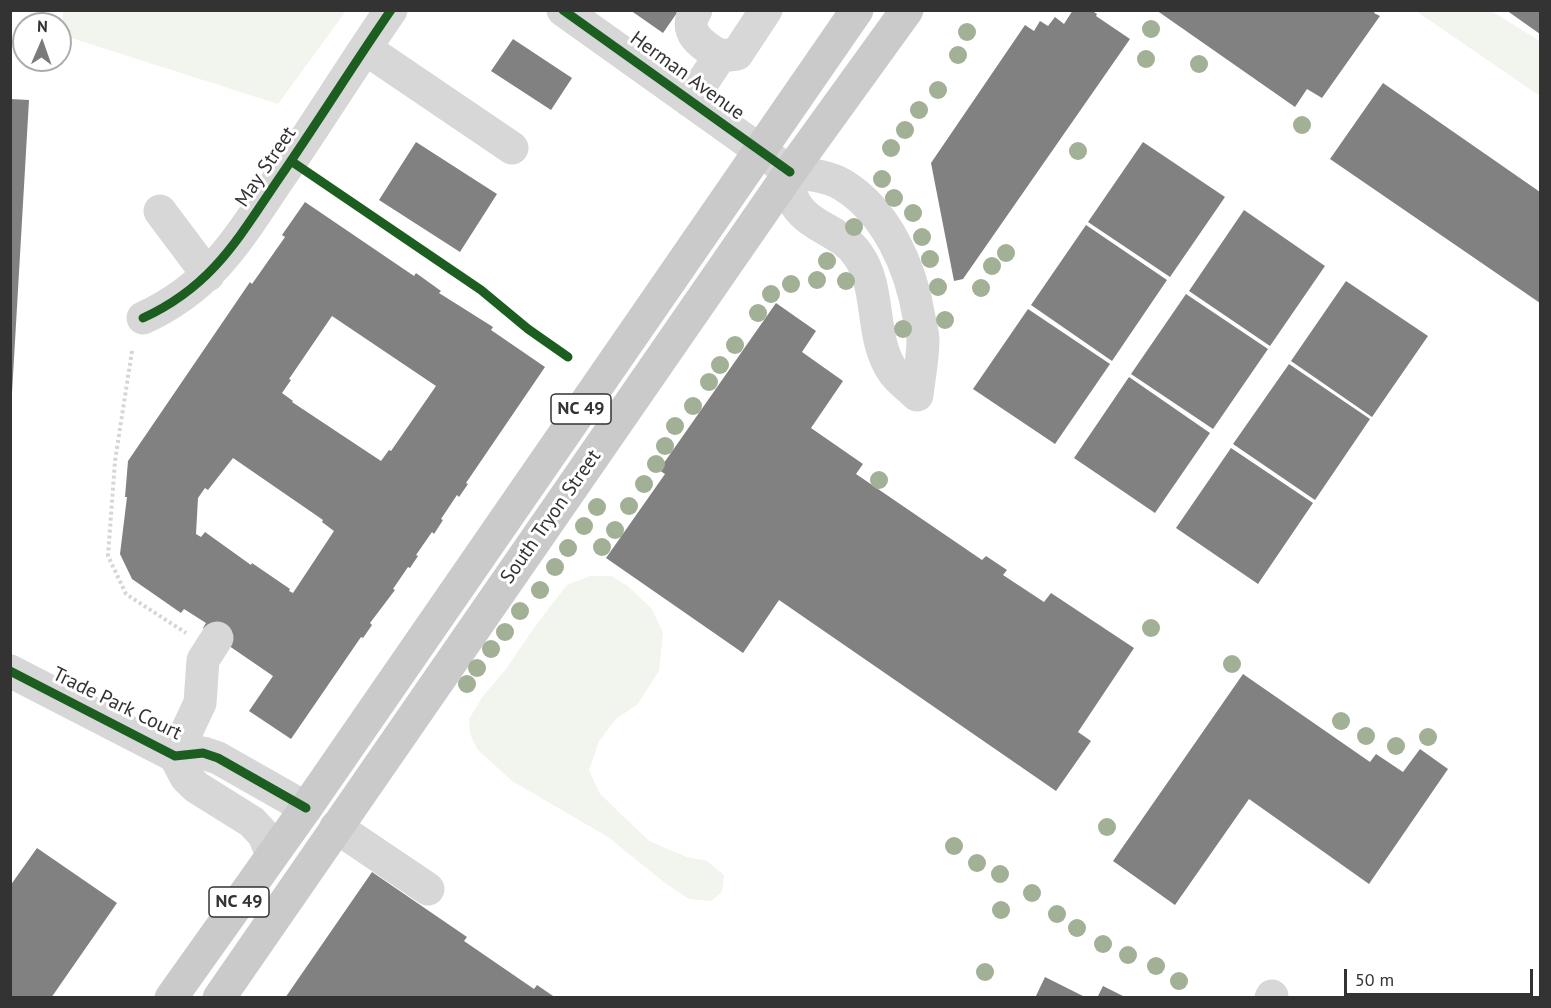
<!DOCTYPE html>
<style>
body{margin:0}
#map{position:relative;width:1551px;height:1008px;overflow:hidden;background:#fff;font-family:"PT Sans",sans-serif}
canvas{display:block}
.frame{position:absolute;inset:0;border:12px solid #333;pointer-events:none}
.north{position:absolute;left:12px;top:12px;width:60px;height:60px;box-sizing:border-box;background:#fff;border:2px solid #adadad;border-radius:50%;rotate:2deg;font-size:16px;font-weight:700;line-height:24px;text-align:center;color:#333}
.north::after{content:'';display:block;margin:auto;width:21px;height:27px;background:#7a7a7a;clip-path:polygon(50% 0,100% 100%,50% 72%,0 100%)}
.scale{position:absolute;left:1344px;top:969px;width:189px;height:27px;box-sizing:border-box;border:3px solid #333;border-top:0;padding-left:8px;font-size:18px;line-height:21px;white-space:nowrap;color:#333;-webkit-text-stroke:4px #fff;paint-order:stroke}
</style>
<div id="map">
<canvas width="1551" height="1008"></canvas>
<div class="frame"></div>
<div class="north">N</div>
<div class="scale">50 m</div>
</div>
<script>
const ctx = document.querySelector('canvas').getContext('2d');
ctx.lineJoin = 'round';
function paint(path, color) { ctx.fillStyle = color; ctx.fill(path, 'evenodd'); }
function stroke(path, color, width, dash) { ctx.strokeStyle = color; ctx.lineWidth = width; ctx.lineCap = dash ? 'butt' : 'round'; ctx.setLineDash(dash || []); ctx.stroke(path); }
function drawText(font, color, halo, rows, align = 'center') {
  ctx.font = font + ' "PT Sans",sans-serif'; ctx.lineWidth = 6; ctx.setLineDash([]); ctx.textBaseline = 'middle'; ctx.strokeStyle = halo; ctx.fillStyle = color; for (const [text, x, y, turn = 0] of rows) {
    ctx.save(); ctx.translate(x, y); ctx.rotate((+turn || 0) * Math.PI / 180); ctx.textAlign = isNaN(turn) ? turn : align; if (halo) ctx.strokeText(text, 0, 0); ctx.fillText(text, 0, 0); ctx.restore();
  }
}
const green = new Path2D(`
 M63,11V10L346,11L278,104L62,35Z
 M1416,11H1491L1540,41V96Z
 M590,576H611L628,586L652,609L663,633L659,671L638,704L616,719L599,741L589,770L600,794L649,841L687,857L707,861L724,875L722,892L711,901L689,899L665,883L608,837L512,781L477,749L470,734L469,719L483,696L506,669L536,625L567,585Z`);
const building = new Path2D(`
 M630,10H679L663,33Z
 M1073,10H1095L1094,12L1097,14L1096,16L1130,39L963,279L954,281L931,163L1025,25L1034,31L1040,21L1048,26L1055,17L1064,24Z
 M1156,10H1376L1374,13L1380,16L1322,98L1307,89L1295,107Z
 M1506,10H1540V34Z
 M513,39L572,78L551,110L491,71Z
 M1383,83L1540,192V303L1330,159Z
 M10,99L29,100L12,393H10Z
 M416,142L497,194L460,252L379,200Z
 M1143,142L1225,197L1170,277L1088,222Z
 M305,202L414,276L416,273L441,291L439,293L493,327L491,330L545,367L466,483L468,484L459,497L457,495L441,519L443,520L434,534L432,532L416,555L418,556L410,568L408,567L393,589L395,590L370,623L372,625L363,638L361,637L291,739L249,711L273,676L203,628L206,623L184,609L181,613L132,579L120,554L127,497H125L128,461L250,282L252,284L285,237L282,235ZM332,316L436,386L391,451L389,450L381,461L292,402L293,401L282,393L291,380L289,379ZM233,458L323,520L322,522L334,531L293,593L289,591L290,589L252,563L251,565L205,532L201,537L196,534L198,498L205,488L208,490Z
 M1244,210L1325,266L1270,346L1189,291Z
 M1086,225L1167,280L1112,361L1031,305Z
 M1346,281L1428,336L1372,417L1291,361Z
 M1186,294L1268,349L1213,429L1131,374Z
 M776,303L816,331L802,352L843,381L811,428L863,464L856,474L982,560L986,556L1007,570L1003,575L1044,602L1051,593L1134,648L1078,732L1091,741L1056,791L779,600L743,653L606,558L665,474L659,470Z
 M1028,309L1110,364L1055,444L973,389Z
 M1289,364L1370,419L1315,500L1233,444Z
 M1129,377L1210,433L1155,513L1074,458Z
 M1231,448L1313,503L1258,584L1176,528Z
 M1243,674L1370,762L1376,754L1403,772L1420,749L1448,769L1369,884L1249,799L1175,905L1113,861Z
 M37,848L117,903L51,998H10V886Z
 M372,872L467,937L464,941L534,989L537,985L556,998H285Z
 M1045,977L1087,998H1035Z
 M1103,986L1127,998H1097Z`);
const path = new Path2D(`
 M132,351L115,461L108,556L126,594L186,633`);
const minor = new Path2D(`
 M563,10L790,172C807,174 828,176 843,185C887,212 911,268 919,317C920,324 923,333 923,340C923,358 919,377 917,395
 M696,10C681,33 704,46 720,56L737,54L766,10
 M366,49L512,148
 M690,101L720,56
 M790,172C791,180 789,192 793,199C806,228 842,230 858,255C882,289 869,339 894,373C900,381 910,388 917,395
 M160,211L208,275
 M143,318C213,286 239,237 280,177C318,122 353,65 391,10
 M10,671L175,756L203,753L218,758L306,808
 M175,756L186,777L196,787L252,822L264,835L272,855
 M175,756L200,703L203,660L217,638
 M336,827L428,889
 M1271,998L1272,996`);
const major = new Path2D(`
 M171,998L306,808L857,10
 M219,998L790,172L907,10`);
const cycleway = new Path2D(`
 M563,10L790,172
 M291,161L481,290L528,329L568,357
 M143,318C213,286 239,237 280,177C318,122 353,65 391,10
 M10,671L175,756L203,753L218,758L306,808`);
const trees = [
 [1151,29],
 [967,32],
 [958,55],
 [1146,59],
 [1199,64],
 [938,90],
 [919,110],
 [1302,125],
 [905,130],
 [891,148],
 [1078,151],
 [882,179],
 [894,198],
 [913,213],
 [854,227],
 [922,237],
 [1006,253],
 [930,259],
 [827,261],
 [992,266],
 [817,280],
 [846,281],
 [791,284],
 [938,287],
 [981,288],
 [771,294],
 [758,313],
 [945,320],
 [903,329],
 [735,345],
 [720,365],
 [709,382],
 [693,406],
 [675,426],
 [665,446],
 [656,464],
 [879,480],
 [644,484],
 [629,506],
 [597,507],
 [584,526],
 [615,530],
 [602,547],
 [568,548],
 [555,567],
 [540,590],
 [520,611],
 [1151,628],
 [505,632],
 [491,649],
 [1232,664],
 [477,668],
 [467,684],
 [1341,721],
 [1366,736],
 [1428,737],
 [1396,746],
 [1107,827],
 [954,846],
 [977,863],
 [1000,874],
 [1032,893],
 [1001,910],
 [1057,914],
 [1077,928],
 [1103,944],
 [1128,955],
 [1156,966],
 [985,972],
 [1179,981]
];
const shields = [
 [581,409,60],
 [239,902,60]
];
const shieldNames = [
 ["NC 49",581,409],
 ["NC 49",239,902]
];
const streetNames = [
 ["Herman Avenue",687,76,36],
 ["May Street",266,167,-56],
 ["South Tryon Street",551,517,-55],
 ["Trade Park Court",117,704,26]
];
paint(green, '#f1f5ed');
paint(building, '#818181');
stroke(path, '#d6d6d6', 4, [3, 3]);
stroke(minor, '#d7d7d7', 33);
stroke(major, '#cacaca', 33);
stroke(cycleway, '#1b5e20', 9);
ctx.fillStyle = '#a2b095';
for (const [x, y] of trees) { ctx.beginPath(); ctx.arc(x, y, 9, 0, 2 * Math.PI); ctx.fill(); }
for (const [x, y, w] of shields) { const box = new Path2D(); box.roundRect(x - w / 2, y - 15, w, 30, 4.5); ctx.fillStyle = '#fff'; ctx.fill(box); stroke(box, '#333', 1.5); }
drawText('bold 18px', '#333', null, shieldNames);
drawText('20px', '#333', '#fff', streetNames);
</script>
